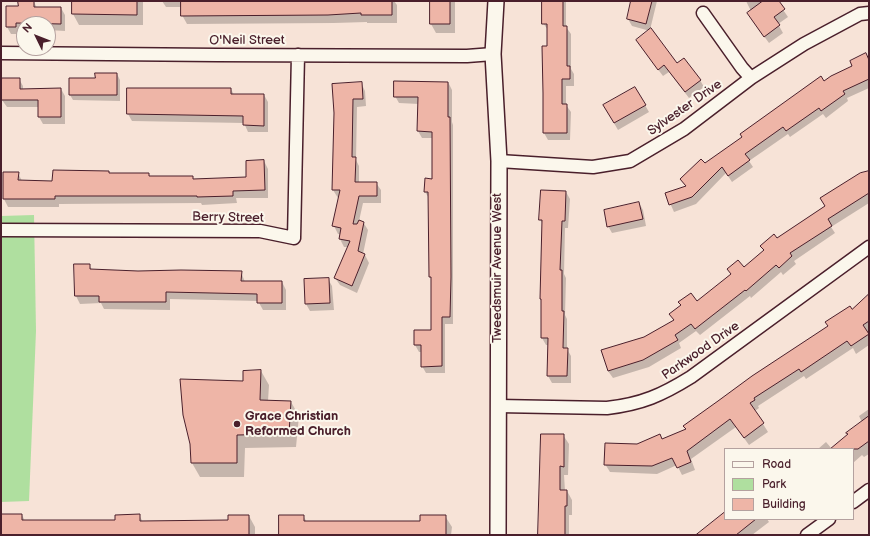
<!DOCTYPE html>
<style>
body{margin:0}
#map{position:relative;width:870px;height:536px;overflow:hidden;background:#f7e3d7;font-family:"Balsamiq Sans",sans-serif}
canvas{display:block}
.frame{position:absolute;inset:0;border:2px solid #4a1f2b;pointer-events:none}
.legend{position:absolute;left:724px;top:448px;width:130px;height:72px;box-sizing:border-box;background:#fbf7ec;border:1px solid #b4a19f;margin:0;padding:5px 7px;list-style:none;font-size:12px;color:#4a1f2b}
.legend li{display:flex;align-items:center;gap:8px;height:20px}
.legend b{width:20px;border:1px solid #b4a19f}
.north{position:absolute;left:16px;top:16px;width:40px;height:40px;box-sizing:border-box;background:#fbf7ec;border:1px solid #b4a19f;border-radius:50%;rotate:313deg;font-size:11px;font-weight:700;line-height:16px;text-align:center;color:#4a1f2b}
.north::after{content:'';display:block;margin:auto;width:14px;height:18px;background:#4a1f2b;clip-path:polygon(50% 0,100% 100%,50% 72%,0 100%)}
</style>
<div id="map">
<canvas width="870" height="536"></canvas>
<div class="frame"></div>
<ul class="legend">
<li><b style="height:5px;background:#fbf7ec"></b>Road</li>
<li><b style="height:11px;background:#afdf9f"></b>Park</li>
<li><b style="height:11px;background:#eeb5a7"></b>Building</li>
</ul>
<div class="north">N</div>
</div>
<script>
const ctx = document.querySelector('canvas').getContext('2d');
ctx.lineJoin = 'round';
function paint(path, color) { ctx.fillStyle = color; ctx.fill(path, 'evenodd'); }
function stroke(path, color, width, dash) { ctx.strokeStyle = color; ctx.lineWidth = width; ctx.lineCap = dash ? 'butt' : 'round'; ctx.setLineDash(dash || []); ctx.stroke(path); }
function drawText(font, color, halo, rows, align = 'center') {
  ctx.font = font + ' "Balsamiq Sans",sans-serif'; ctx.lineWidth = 4; ctx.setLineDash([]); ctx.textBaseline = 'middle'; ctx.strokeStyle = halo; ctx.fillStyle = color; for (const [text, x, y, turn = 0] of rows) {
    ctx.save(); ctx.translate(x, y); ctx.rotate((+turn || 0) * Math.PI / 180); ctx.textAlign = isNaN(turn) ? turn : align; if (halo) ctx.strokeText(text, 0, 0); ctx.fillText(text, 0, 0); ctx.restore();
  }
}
const green = new Path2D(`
 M34,215L36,331L29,501L1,502V216Z`);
const shadow = new Path2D(`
 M73,1H143V25H79L73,14Z
 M162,1H394L397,5V23H367V22L334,23L187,24L182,15V7H166Z
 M431,1H455V33H436L431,24Z
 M543,1H566V27L571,34V69L574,74V86H566V105L571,112L570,140H548L544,133L548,30L543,23Z
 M628,1H657L650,30L677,64L700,80L704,87L689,98L669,72L663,76L641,47L637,40L650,31L632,26L628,19L632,3Z
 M746,1H777L788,17L778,24L783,33L769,43L752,20L751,11Z
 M34,2L37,8H61L65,15V31L48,30V24H24V30H20V34H11L7,27V7H19Z
 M869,56V88L847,98L848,101L826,118L823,114L790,137L788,134L749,161L753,167L732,182L726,173L696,204L674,212L666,194L686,187L681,180L705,164L824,82L853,67Z
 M117,74L120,80V101L73,100L70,95L96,79Z
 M19,79L23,86V90L61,89L65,96V124H43L39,117V107H7L2,100Z
 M448,82L452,90V122L453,125V324H445V373H426L422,366V352H419L415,345L432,331V280L430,277L429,198L425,192L426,180H433V138H422L418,131L419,104L399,103L395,96Z
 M361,83L365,91L366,106L357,107L356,160L359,166V183H376L381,190V203H363L359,221L363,222L368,230L363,254L365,255L369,263L357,293L340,285L335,278L348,247H344L340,239L341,234H338L334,226L339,198H338L333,190L335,113Z
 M635,88L649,112L618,130L604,106Z
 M231,89L234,95H264L268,102V132H248L244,123L132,121L128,114Z
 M264,161L268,169V198H236L237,203L202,205L201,203L59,204V207H8L4,199V173H18L22,181L53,182L109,172L110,174H148L150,177H192L194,180L247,178Z
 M869,172V203L831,227L835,233L794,261L796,264L783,275L781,272L751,298L750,296L700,335L696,331L679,343L681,348L649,367L613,378L608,371L645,338L674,321L671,314L697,302L744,269L764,251L761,246L776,239L826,206Z
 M566,192L570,199L568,228H565L564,274L566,278L565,315L567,319V349L571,356V383H552L548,376L549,345H546L542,338L543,224L540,220Z
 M639,203L643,210L646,226L612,233L608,226Z
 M89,265L92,270L138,272H241L245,282H282L286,290V310H263L258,301L170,299V310L104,309L101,303L80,304L76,296Z
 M328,279L332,286L334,310L310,311L306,304Z
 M869,295V332L868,333L869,336V345L856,354L853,348L806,379L804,376L758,406L759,408L755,411L768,432L749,445L736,427L691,459L695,470L682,475L677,465L657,474L610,472L605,464L638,445L663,440L687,430L852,310Z
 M261,371L269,385L268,401L291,402L299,416L296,447L245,448L244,477H200L192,463L244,382Z
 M869,409V454L864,457L862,455L853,463V449H818L826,442L832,449L862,422L859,416Z
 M563,435L569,444L568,475H564L565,491H567L572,500V515H569V535H539L540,473Z
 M725,514V519H767L769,522L752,535H697Z
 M1,515H22L25,521H116L139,515L143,522L229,521L249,516L255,527V535H1Z
 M303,516L307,522H421L445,516L452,527L451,535H280Z`);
const building = new Path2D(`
 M18,1H34V7H61V24L16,23V27H6V6H18Z
 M72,1H137V15L72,14Z
 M181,1H392V15H361V13L328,15L181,16Z
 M430,1H450V24H430Z
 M542,1H563V26H567V66H570V79H562V104H567V133H543V93L542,46H547V24H542Z
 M631,1H652L646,24L627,19Z
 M763,1H779L785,9L774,17L780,25L764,37L747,13Z
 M651,28L677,63L684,58L701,80L685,92L664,65L658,70L636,40Z
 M866,53L869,60V79L843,91L845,94L821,111L819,108L786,131L783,127L745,154L750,160L728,176L722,167L692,197L669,205L665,193L686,186L680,179L701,159L705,163L742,137L740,134L821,76L824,81L831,76L852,66L850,61Z
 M95,73H117V95H69V78H95Z
 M2,78H20V89L61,88V117H38V100H1Z
 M394,81L448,82V117H450L451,277L450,317H442V366L421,367V345H414V330H431V277H429L428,192H424L425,178L432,179V132L417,131L418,97H394Z
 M362,82L363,99H353L352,157H356L355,182H377V196H359L353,224H357L359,220L364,222L358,251L365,254L352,286L334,278L350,241L339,239L341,228L332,226L340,190H332L334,113L332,84Z
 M635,87L646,105L614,123L603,105Z
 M127,88H231V94H264V126L243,125V116L127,114Z
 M264,160L265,190L233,191V196L197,197V196H55V199H3V172H19L18,180L52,181L53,170L109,171V173H149V176H193V179L246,177V161Z
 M869,171V193L828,219L832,226L790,253L792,256L779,268L776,265L746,291L745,290L695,329L691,324L675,335L678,340L643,360L608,371L601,350L644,337L674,320L669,314L681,305L678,302L691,293L697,301L731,274L727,269L738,260L744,267L764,250L760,246L774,234L777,238L825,206L820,198L860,173Z
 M541,190L566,191L565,221H562L560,270H562V311H564L563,348H568L567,376H547L548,338H541V299H540L542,220H539Z
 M639,202L643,219L607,227L604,210Z
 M74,264H90V269L138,271L181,270L242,271L241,281H282V303H257V294L166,292V302H99V296H75Z
 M329,278L330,303L305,304L304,279Z
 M869,294V321L863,325L869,334L851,346L847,341L801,372L799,369L754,398L755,400L750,403L764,423L744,438L730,419L687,451L691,462L677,468L672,458L652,466L604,465L605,443L637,444L660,434L662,439L686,429L683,426L718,401L752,376L828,326L825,322L850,306L852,309Z
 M261,370L260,400L291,401L289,434L237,435V463H191L190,444L183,415L180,379L243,381V371Z
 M869,416V441L858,449H830L848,434L846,433Z
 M541,434H564V467L560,466V490H567V506H565V535H538Z
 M725,512V519H756L736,535H696Z
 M1,514H22V520H115V515L140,514V521L228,520V515H249V535H1Z
 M279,515H304V521H420V515H446V535H279Z`);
const minor = new Path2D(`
 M703,13L742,68L751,78
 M1,53L217,55L467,56L493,54
 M499,161L593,167L630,161L684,129L751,78L804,44L860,14L869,13
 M1,230L260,231L294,238L298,55
 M498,406L607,408C642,404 662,395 691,377L869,247
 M853,502L869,490
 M807,535L829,519`);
const tertiary = new Path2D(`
 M496,1L493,54L499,161L498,535`);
const markers = [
 [237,424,4,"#4a1f2b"]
];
const streetNames = [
 ["O'Neil Street",247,41],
 ["Sylvester Drive",685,108,-35],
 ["Berry Street",228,218,1],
 ["Tweedsmuir Avenue West",498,268,-90],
 ["Parkwood Drive",701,351,-35]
];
const poiNames = [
 ["Grace Christian",245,417],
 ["Reformed Church",245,432]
];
paint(green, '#afdf9f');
paint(shadow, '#0003');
paint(building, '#eeb5a7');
stroke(building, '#4a1f2b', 1);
stroke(minor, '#4a1f2b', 15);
stroke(tertiary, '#4a1f2b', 18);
stroke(minor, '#fbf7ec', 12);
stroke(tertiary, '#fbf7ec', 15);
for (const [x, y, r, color] of markers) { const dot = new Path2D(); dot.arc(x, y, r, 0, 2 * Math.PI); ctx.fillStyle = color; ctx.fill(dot); stroke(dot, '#fbf7ec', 1.5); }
drawText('13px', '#4a1f2b', '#fbf7ec', streetNames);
drawText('bold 13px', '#4a1f2b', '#fbf7ec', poiNames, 'left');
</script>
